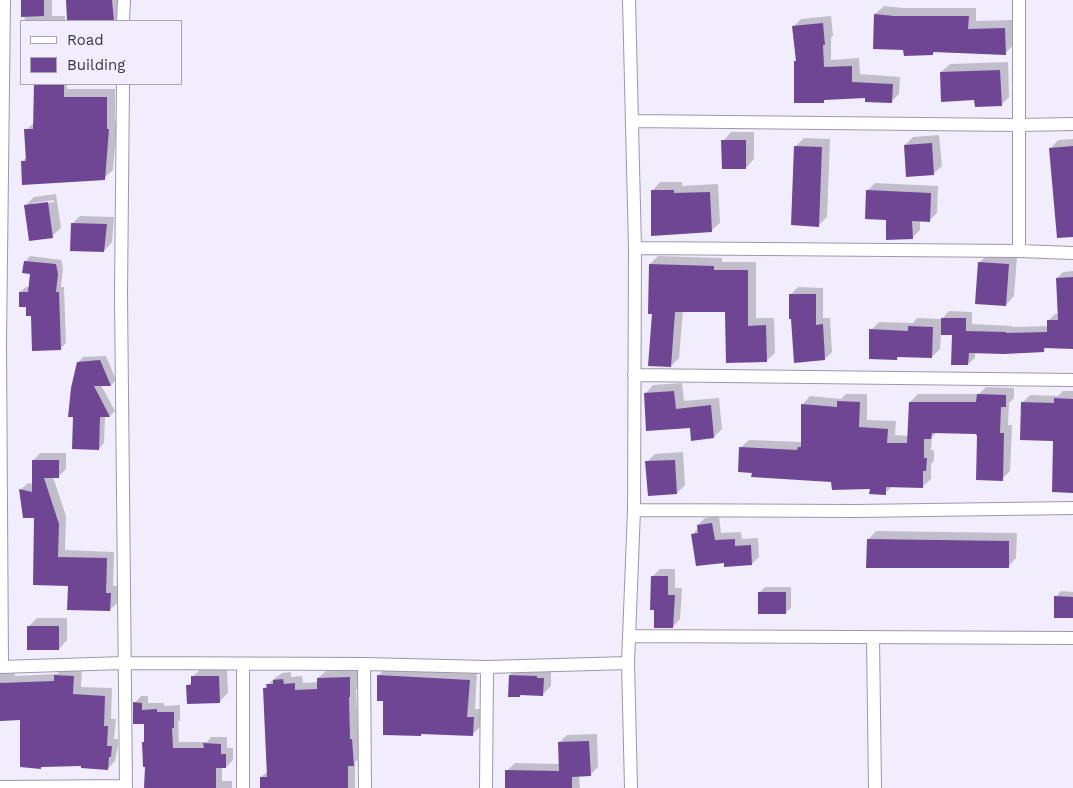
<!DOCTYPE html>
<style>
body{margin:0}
#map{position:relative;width:1073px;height:788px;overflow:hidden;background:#f2edfd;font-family:"Work Sans",sans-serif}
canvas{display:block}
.legend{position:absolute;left:20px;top:20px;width:162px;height:65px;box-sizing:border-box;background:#f2edfd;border:1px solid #a8a4b1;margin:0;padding:6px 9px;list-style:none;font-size:15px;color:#3a373f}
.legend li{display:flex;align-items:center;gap:10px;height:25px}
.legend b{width:25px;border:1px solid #a8a4b1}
</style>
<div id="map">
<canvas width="1073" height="788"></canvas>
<ul class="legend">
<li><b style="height:6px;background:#fff"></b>Road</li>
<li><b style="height:14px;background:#6e4694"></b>Building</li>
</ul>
</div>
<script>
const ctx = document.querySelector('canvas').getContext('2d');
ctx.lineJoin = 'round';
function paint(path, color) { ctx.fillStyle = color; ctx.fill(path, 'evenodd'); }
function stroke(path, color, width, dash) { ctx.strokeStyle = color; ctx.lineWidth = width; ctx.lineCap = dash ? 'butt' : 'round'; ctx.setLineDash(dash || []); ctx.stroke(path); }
const shadow = new Path2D(`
 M22,0H52V16H65V21H25Z
 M67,0H120L117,21H68Z
 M884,6L903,8H976V21L1013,20V45L1005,54L935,51L933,54L905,49L875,14Z
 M831,16L833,36L831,38V60L859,58L860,74L900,77L899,94L891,102L867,97L826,99L824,101L795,62L797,60L794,26L801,19Z
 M1008,62L1009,97L1001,105L976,99L941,72L950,64Z
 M35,84H67V89H115V121H117L113,170L104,178L22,162L27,156L26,130L35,122Z
 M731,132H754V159L746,168L723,141Z
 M939,135L942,166L933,174L905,145L913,137Z
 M804,138L830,139L827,217L819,225L795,147Z
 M1073,139V236L1050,149L1058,140Z
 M660,182H682V186L718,184L720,223L711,231L652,191Z
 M875,183L938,186L937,213L929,221L920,220V230L912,238L887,219L867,191Z
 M56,194L61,228L52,236L26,205L34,197ZM54,200V202L33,205V203Z
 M80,216L114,217L112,242L104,251L72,224Z
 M987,255L1017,257L1014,296L1006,305L979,263Z
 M30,256L61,260L63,268L61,287H64L66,343L60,349L32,315L20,292L26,287H30L31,272L25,262Z
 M658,256L722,258V262H756V318H774L775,353L766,361L726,311L683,310L679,358L671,366L653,313L650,264Z
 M1073,271V347H1047L1043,351H975V358L968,364L953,334H941L940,349L932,357L899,356L897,359L871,330L879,322L913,323L917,318L942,319L949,311L972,312V324L1012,326V327L1048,326V321L1055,314H1059L1057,278L1063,272Z
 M798,287L823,288V318H830L832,352L825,359L790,295Z
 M106,356L116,380L111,385H101L115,411L110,416H105L104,443L99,449L78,363L83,357Z
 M682,383L684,401L719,398L722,429L714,437L691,427L645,394L653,385Z
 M986,387L1014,388V398L1009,403L1008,425H1012L1010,471L1002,479L976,433L937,432L932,437L931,450H934V461L931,464V479L922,487L893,486L885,493L871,488L833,481L753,471L740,448L749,440L802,442V405L810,396L841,399L846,394H867V420L896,421L895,435L909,436L910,402L918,394H979Z
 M1063,391H1073V492L1054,440L1022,403L1030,395L1058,396Z
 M683,452L685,485L677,493L647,462L655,454Z
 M40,453H66V469L58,477H53L66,516L65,550L114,552L113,586H118L117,603L110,610L69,584L20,490L28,483L33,484V461Z
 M719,516L721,533L741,532L742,539L758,538L759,557L752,564L725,561L693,534L698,528V525L705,518Z
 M876,531L1017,533L1016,558L1008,567L868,540Z
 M660,569H675V588H682L680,619L673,627L653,576Z
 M765,587H791V608L785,613L759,593Z
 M1061,591L1073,592V617L1056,597Z
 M37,618H67V640L59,649L29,626Z
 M387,667L477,672L475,709H482L481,726L473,734L423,733L421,735L384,700L378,676Z
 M518,667L551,671V686L543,694H522L520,696L510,675Z
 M63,668L82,669L81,687L112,688L111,719H116L114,739H119L115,761L108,769L83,765L43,766L41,768L21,718L0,719V670L15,669V676L57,674Z
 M227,668L228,693L220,701L188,685L192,681V677L201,669Z
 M358,670V688L356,690L358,731H360L361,757L355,762V788H262L261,777L268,771L264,688L276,677L278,676L282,673L291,672V677L302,676L303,683L318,682V678L326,671Z
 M141,696H148V703H164V706L180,705V720L178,722L179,742H207L211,737H227V748H233V760L226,767H222V781H232V788H150L145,723L135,703Z
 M597,734L598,767L590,775H579L580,788H506L507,771L515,763L560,764L559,743L567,735Z`);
const building = new Path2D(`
 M21,0H44V16L21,17Z
 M66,0H112L114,21H67Z
 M874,14L894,16H969L968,29L1005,28L1006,55L933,52V55L904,56L903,50L873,49Z
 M823,23L825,45H823L824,67L852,66V82L893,84L892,103L865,102V98L824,100V103H794V61H796L792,26Z
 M1000,70L1002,106L975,107L974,100L941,102L940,72Z
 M34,84H64V97H107V129H109L105,180L22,185L21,161H26L24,129H33Z
 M721,140H746V169H722Z
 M932,143L934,175L906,177L904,145Z
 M794,146L822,147L819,227L791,225Z
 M1073,146V237L1057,238L1049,148Z
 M651,190H674V193L710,192L712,232L651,236Z
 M866,190L931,193L930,222L912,221L913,239L886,240V220L865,219Z
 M48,202L53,238L29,241L24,205Z
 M71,223L107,224L104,252L70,251Z
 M24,261L56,264L58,274L56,292H59L61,350L32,351L31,316H26V307H19V292H28L30,274L22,273Z
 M978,262L1009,264L1006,306L975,304Z
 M649,264L714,266V270H748V326L766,325L767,362L726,363L725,312H675L671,367L648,366L652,314H648Z
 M1073,277V349L1044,348V352L1004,354L969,353L968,365H951L952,335H941V318H966V331L1006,332V333L1047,332V320H1058L1056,278Z
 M789,294H816V325L823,324L825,360L794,363L791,319H789Z
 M908,326L933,327L932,358L897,357V360L869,359V329L908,331Z
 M100,360L111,386H94L110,417H100L99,450L72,449L73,417H68L71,388L77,362Z
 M674,391L676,409L711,405L714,438L691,441L690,428L646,431L644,393Z
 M977,394L1006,395V407H1001L1000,433H1004L1003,481L976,480L977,436L976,434L932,433L931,439H924V458H927L926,471H923V488L886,487V495L869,494L870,489L832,490L831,482L751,477L752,473L738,472L739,447L797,450L798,447H801V404L837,407V401L860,402L859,427L888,429L887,443H907L909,402H976Z
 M1054,398L1073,399V493L1052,492L1053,441L1020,440L1021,402L1054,403Z
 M32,460H59V478H44L59,524L58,557L107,558L106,593H111L110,611L67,610L68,586L33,585L34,518H23L19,489L32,492Z
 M675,460L677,494L648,496L645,461Z
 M712,523L715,540L735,539V546L751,545L752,565L724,567V563L696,566L691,534L698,533L697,525Z
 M867,539L1009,541V568H866Z
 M651,576H668V595H675L673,628H654V610H650Z
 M758,592H786V614H758Z
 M1054,596L1073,597V618H1054Z
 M27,626H59V650H27Z
 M54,675L74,676L73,694L105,696L104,726H108L107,746H112L111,757H109L108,770L81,768V766L41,767V769L20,767V720L0,721V683L54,681Z
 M377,675L470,680L467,717H474L473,736L421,734V736L383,735V701H377Z
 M509,675L537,676V678H544L543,696L520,695V697H508Z
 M191,676H219L220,703L187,704L186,685H191Z
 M350,677V697H349L350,739H352L354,766H348V788H260V777H267L263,688H267L266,684H273V680L283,679L284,684L295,683V690L317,689V678Z
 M133,702L142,703V710L157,709V712H174V728H172L173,748H204L203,743L221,744V754H226V768H216V788H144L145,767H143L142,742H144V724H133Z
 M589,741L591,776L572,777V788H505V770L559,771L558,742Z`);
const street = new Path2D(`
 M629,0L635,248L634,510L628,663L631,788
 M1019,0V251
 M123,21L124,0
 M123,84L121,294L126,788
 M632,121L1018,125L1073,124
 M635,248L1019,251L1073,253
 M634,375L1073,380
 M634,510L855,511L1073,508
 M629,636L1073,638
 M873,637L875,788
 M364,664L365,788
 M0,667L123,663L364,664L487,667L628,663
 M2,667L0,343L4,0
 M0,787L126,786
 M243,788V664
 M486,788L487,667`);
paint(shadow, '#0003');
paint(building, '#6e4694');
stroke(street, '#9d97aa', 14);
stroke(street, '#fff', 12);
</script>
